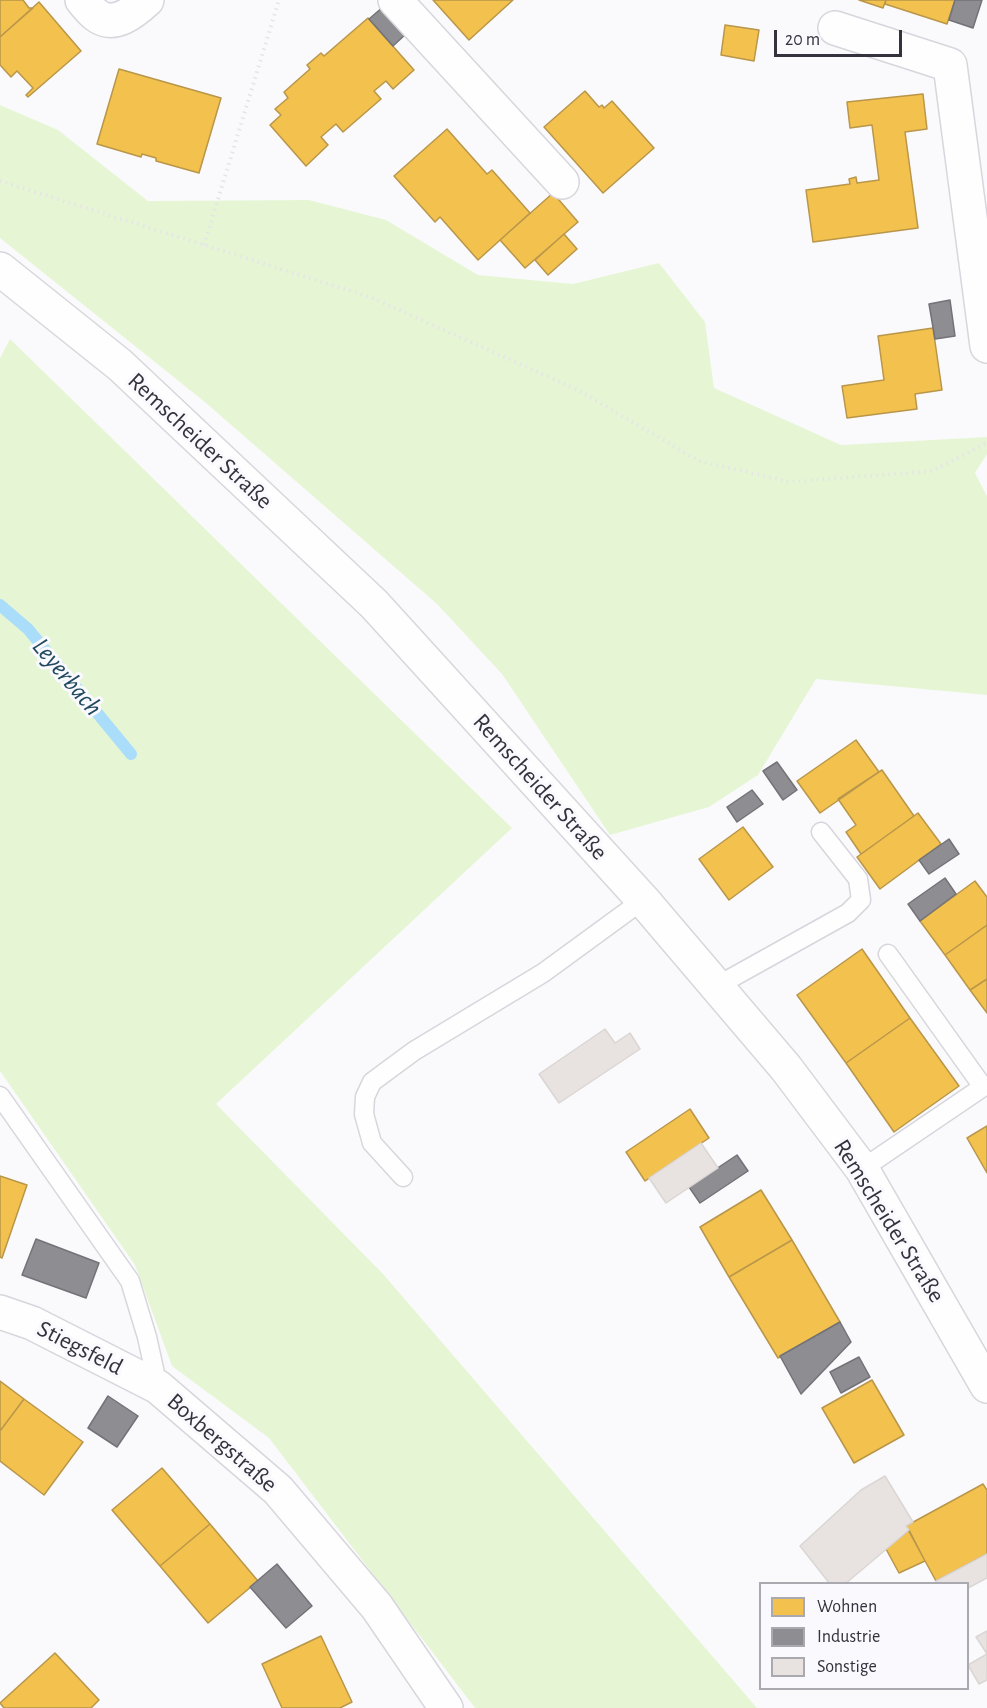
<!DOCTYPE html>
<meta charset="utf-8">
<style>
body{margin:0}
#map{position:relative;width:987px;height:1708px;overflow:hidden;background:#fafafd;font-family:"Alegreya Sans",sans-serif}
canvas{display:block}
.legend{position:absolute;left:759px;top:1582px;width:210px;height:108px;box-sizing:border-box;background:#f9f9fe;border:2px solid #aaa9b0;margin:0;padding:8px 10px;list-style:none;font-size:18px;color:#34323c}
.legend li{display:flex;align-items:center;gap:12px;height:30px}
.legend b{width:30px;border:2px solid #aaa9b0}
.scale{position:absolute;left:774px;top:30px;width:128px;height:27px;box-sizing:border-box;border:3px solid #34323c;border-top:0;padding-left:8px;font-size:18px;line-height:21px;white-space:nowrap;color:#34323c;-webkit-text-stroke:4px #f9f9fe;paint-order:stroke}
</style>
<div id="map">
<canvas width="987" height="1708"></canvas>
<ul class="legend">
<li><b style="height:16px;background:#f2c14e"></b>Wohnen</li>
<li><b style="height:16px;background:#8d8d92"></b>Industrie</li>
<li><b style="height:16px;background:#e8e3e0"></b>Sonstige</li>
</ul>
<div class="scale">20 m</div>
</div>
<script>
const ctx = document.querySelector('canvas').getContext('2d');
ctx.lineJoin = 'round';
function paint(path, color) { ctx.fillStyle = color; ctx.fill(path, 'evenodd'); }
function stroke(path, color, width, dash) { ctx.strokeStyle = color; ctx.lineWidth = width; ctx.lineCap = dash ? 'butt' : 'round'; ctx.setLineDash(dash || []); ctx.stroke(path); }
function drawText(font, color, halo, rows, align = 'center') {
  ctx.font = font + ' "Alegreya Sans",sans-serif'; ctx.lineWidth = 6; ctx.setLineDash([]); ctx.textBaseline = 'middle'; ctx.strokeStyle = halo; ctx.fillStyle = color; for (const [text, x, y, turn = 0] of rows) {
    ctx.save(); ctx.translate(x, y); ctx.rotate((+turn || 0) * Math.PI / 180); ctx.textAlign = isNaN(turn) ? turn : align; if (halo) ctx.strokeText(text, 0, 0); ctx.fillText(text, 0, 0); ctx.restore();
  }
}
const green = new Path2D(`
 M0,105L58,130L148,201L309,200L386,220L478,275L573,284L659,263L705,322L714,388L841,445L987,437V454L975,473L987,496V695L816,679L758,775L709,807L610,835L502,674L437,604L206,403L0,238Z
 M10,339L512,828L216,1104L384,1275L757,1708H475L269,1438L172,1366L135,1265L0,1071V358Z`);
const homes = new Path2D(`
 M0,0H23L29,8H33L0,37Z
 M433,0H513L469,40Z
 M859,0H886L883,8Z
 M886,0H955L947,24L885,4Z
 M39,2L81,51L28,97L26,95L33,88L17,71L11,77L0,65V37Z
 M368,18L414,70L393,89L386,81L374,91L381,99L343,132L336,124L321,137L328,145L306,166L270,125L281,115L275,109L288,98L284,92L310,69L307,65L321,53L324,56Z
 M725,25L759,30L754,61L721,55Z
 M119,69L221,98L199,173L156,161V158L142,154L141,157L97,144Z
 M585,91L599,107L602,105L604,108L612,101L654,148L603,193L544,127Z
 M923,94L927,129L905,132L918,228L813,242L806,190L850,184L849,179L856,177L857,183L879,180L872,125L850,128L847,102Z
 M447,129L487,174L492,170L530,213L478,260L440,217L435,222L394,176Z
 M553,193L578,222L525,268L500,240Z
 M564,234L577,249L548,275L535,260Z
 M933,328L942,390L915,394L917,409L847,418L842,386L884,380L878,336Z
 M856,740L879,772L820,813L797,781Z
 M882,770L914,816L861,854L846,832L856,825L838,799Z
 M918,813L941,844L880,889L857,857Z
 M743,827L773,867L729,900L699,859Z
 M975,881L987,897V925L945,955L920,921Z
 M987,925V979L970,990L945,955Z
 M862,949L910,1018L846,1063L797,995Z
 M987,979V1013L970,990Z
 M910,1018L959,1086L894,1132L846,1063Z
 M690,1109L709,1138L645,1181L626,1152Z
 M987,1126V1173L967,1138Z
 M0,1176L27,1185L2,1258L0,1257Z
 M761,1190L792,1240L729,1277L700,1227Z
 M792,1240L840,1322L778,1358L729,1277Z
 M872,1380L904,1435L854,1463L822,1408Z
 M0,1381L24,1399L0,1431Z
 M24,1399L83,1442L44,1495L0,1461V1431Z
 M162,1468L210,1524L160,1566L112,1510Z
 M983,1484L987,1490V1554L936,1581L906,1526Z
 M210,1524L258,1581L208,1623L160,1566Z
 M909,1530L925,1561L899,1573L886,1549Z
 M321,1636L352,1702L340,1708H282L262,1664Z
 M55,1653L99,1700L91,1708H4L0,1703Z`);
const industry = new Path2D(`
 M955,0H982L973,28L949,20Z
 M384,6L407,33L393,46L369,19Z
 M950,300L955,336L935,339L929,304Z
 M777,762L797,790L783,800L763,771Z
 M752,790L763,804L737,822L727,807Z
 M949,839L959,854L929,874L919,860Z
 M945,878L956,894L920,921L908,904Z
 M737,1155L748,1171L700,1203L689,1187Z
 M36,1239L99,1263L86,1298L22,1275Z
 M840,1322L851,1342L801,1394L780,1356Z
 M859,1357L870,1377L841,1393L830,1372Z
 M108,1396L138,1416L117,1447L88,1428Z
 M277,1564L312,1606L286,1628L250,1587Z`);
const stream = new Path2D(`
 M0,605L28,629L131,754`);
const building = new Path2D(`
 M605,1029L615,1043L630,1033L640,1049L559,1103L539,1074Z
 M701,1143L718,1168L666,1203L649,1178Z
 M885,1476L913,1522L906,1526L909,1530L845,1584H830L800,1546L861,1490Z
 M987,1554V1578L968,1588V1584H938L936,1581Z
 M987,1631V1680L979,1684L968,1665L987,1654L976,1637Z`);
const path = new Path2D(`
 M0,181L370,297L578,390L699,461L790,482L932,471L987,443
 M204,245L279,0`);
const service = new Path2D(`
 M717,986L848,913L861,900L858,879L821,832
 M0,1096L130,1281L147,1337L158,1387
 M862,1169L983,1087L888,954
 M403,1177L372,1143L364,1114L365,1097L372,1082L414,1051L543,973L643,900`);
const minor = new Path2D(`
 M82,0C86,5 91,11 96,15C114,29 134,12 147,0
 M395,0L562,182
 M835,28L950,65L987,346
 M0,1312L32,1323L158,1387L278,1490L377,1607L446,1708`);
const secondary = new Path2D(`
 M0,269L120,365L374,604L643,900L786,1068L862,1169L987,1386`);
const streetNames = [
 ["Remscheider Straße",200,441,43],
 ["Remscheider Straße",540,787,48],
 ["Remscheider Straße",889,1221,58],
 ["Stiegsfeld",80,1348,27],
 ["Boxbergstraße",222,1443,41]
];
const waterNames = [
 ["Leyerbach",67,677,50]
];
paint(green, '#e6f6d5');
paint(homes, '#f2c14e');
stroke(homes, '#b99649', 1.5);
paint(industry, '#8d8d92');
stroke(industry, '#727278', 1.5);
stroke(stream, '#aaddfa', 12);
paint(building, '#e8e3e0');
stroke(building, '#dad6d4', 1.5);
stroke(service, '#d6d6dc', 21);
stroke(minor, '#d6d6dc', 36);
stroke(secondary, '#d6d6dc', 36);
stroke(path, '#e5e5e6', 4, [1.5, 4.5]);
stroke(service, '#fefeff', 18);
stroke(minor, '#fefeff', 33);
stroke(secondary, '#fefeff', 33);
drawText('24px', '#34323c', '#f9f9fe', streetNames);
drawText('italic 26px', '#214a5f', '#f9f9fe', waterNames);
</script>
